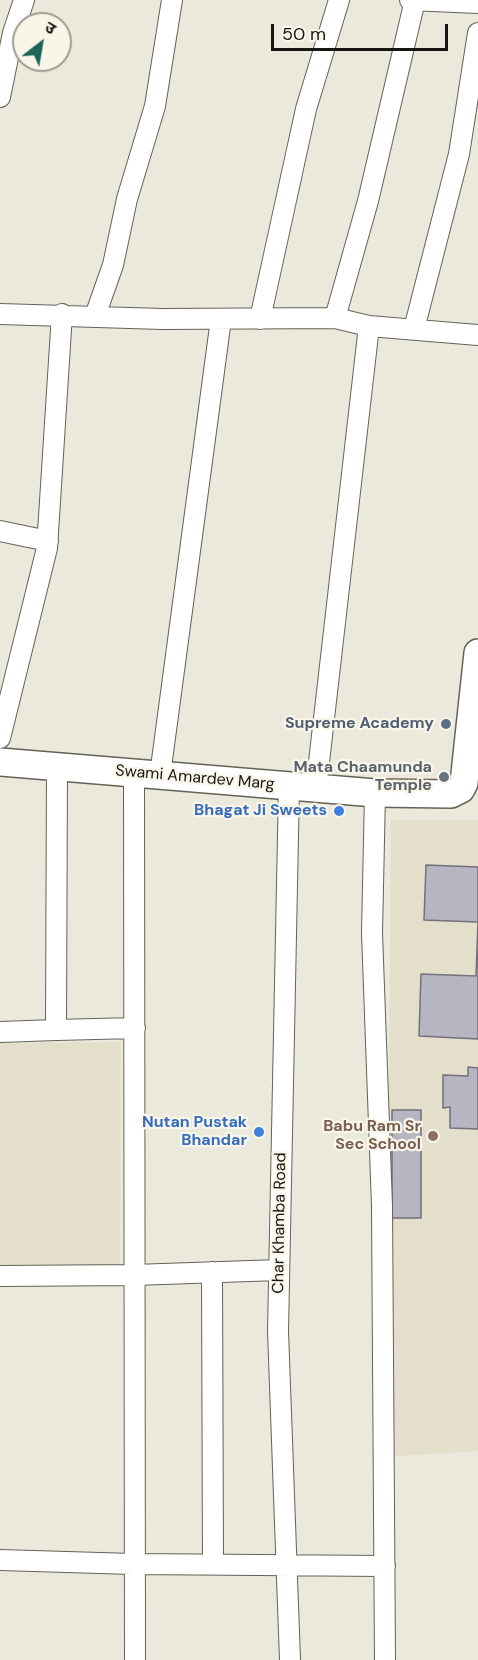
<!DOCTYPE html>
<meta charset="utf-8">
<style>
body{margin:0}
#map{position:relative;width:478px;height:1660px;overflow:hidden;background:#ebe9dc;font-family:"DM Sans","Noto Sans Devanagari",sans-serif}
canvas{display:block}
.north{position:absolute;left:12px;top:12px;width:60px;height:60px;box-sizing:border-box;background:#f9f6e9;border:2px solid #9e9c93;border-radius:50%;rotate:31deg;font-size:16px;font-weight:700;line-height:24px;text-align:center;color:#161511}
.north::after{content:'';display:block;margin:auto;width:21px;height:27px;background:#1d6559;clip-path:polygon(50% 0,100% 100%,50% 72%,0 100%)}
.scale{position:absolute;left:271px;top:24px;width:177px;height:27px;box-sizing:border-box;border:3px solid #161511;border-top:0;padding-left:8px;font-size:18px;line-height:21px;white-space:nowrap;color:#161511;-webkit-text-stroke:4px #f9f6e9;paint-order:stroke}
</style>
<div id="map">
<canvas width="478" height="1660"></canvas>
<div class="north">उ</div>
<div class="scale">50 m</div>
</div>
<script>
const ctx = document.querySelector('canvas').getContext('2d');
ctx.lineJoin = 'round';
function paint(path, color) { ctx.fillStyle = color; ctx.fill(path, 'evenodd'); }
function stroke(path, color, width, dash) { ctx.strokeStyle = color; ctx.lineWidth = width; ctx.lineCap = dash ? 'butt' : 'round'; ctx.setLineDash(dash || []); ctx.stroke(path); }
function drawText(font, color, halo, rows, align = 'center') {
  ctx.font = font + ' "DM Sans",sans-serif'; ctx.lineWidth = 4.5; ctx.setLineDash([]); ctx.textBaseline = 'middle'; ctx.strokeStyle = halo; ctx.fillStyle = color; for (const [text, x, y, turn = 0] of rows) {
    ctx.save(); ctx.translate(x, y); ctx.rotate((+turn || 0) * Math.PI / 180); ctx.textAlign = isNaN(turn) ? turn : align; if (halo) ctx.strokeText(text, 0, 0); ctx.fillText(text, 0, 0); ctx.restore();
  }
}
const built = new Path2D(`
 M391,820H478V1451L386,1457Z
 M121,1042L120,1282L0,1283V1043Z`);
const building = new Path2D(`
 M426,865L478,867V1039L419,1036L421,974L476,976L478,922L424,920Z
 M468,1067L478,1068V1129L450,1128V1107L443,1108V1075L468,1076Z
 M392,1110H421V1218H392Z`);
const street = new Path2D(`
 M410,0L478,3
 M0,97L13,33L24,0
 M0,314L162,319L335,318L369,326L478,335
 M95,316L113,265L127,199L155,106L172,0
 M335,318L368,201L415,0
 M260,319L306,109L339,0
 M414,329L459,154L478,33
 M0,531L48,541
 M0,738L47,548L62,314
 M57,767L56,1030L135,1028
 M134,773L135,1660
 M160,775L221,319
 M289,786L278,1331L290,1660
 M316,788L369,326
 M375,793L372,933L382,1206L385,1660
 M0,1032L56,1030
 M212,1272L213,1564
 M0,1276L134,1275L279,1270
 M0,1560L133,1564L385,1566`);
const secondary = new Path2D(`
 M0,762L375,793L451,794L461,789L464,783L478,653`);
const markers = [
 [446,724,6,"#5c6f8a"],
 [444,777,6,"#6b7280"],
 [339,811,6,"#3f7fe0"],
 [259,1132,6,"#3f7fe0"],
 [433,1136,6,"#8d6e63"]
];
const serviceNames = [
 ["Supreme Academy",434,724]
];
const worshipNames = [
 ["Mata Chaamunda",432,768],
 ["Temple",432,786]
];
const streetNames = [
 ["Swami Amardev Marg",195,778,5],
 ["Char Khamba Road",280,1223,-89]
];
const shopNames = [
 ["Bhagat Ji Sweets",327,811],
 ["Nutan Pustak",247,1123],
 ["Bhandar",247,1141]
];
const educationNames = [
 ["Babu Ram Sr",421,1127],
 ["Sec School",421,1145]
];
paint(built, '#e3dfcb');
paint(building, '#b8b5c2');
stroke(building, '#73707c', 1.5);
stroke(street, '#646257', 22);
stroke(secondary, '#646257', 30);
stroke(street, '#fff', 20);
stroke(secondary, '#fff', 27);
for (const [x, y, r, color] of markers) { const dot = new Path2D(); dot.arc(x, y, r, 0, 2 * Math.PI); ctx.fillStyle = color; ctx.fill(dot); stroke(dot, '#f9f6e9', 2); }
drawText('bold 16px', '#4e5e75', '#f9f6e9', serviceNames, 'right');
drawText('bold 16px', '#5b616d', '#f9f6e9', worshipNames, 'right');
drawText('16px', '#161511', '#f9f6e9', streetNames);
drawText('bold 16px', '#366cbe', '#f9f6e9', shopNames, 'right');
drawText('bold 16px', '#785e54', '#f9f6e9', educationNames, 'right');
</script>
